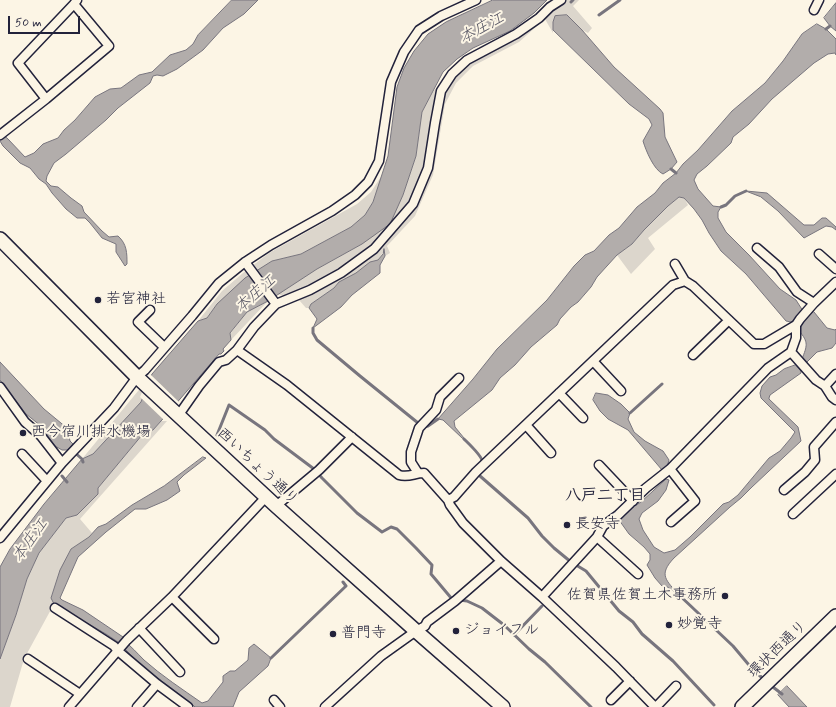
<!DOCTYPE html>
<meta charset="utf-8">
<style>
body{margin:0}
#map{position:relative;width:836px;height:707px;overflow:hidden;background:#fcf5e5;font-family:Mynerve,sans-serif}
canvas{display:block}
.scale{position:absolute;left:8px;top:16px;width:72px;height:18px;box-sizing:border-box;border:2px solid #22223b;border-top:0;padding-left:5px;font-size:12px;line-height:14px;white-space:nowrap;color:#22223b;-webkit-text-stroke:3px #fcf5e5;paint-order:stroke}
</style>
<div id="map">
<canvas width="836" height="707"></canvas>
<div class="scale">50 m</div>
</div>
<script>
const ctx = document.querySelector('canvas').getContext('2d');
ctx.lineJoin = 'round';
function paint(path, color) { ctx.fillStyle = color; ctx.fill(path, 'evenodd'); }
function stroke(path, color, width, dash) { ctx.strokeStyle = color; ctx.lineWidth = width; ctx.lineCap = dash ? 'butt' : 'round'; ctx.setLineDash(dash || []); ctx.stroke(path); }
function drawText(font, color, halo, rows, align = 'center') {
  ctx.font = font + ' Mynerve,"Klee One",sans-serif'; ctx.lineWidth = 4; ctx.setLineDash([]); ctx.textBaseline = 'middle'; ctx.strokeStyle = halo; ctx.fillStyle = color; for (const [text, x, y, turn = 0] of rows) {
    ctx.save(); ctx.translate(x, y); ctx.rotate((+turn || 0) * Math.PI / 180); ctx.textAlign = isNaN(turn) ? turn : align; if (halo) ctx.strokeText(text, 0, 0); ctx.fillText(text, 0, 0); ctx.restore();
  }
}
const green = new Path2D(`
 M555,0H579L573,6L592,28L588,33L582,30L567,15L553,22V33L545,19L519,42L473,66L456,83L445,104L433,175L415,216L387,246L390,253L385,256L384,251L378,260L370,262L356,273L339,282L334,288L311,304L309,308H306L299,300L277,294L317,269L362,244L403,195L416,156L422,112L433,92L454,66L471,53L513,32L536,16Z
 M382,175L373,202L365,215L351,227L301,254L272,261L217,304L207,318L198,321L222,291L243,273L269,253L357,204L371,192Z
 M679,197L684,198L688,205L648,238L655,249L631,274L617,255L632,244L644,230L668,206Z
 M268,301L231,340L230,334L247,312Z
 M152,374L141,402L93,454L82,459Z
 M161,421H167L80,519L92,533L89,537L71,549L51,597L54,604L24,659L10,707H0V659L16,615L27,579L39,553L66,518L77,515L98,494V488L142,435L153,430Z`);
const water = new Path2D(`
 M232,0H258L244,14L223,28L203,50L177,69L163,76L157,75L153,76L150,83L118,108L106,120L66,154L54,163L47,176L46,181L51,186L58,187L71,198L82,206L84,212L102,231L109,237L118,236C127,244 127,253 127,264L125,266L116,252V244L102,238L90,223L85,218H77L66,209L52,193L46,184L39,179L30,168L20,163L3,146L0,141V132L8,139L25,157L34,153L43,144L58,138L64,130L75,120L95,97L110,89L121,88L139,75L152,72L170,55L186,50L193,44L198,35Z
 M493,0H547L534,13L510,31L473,48L457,59L443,72L422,112L416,156L403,195L390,224L362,244L317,269L268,301L247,312L230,333L231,340L223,349L224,351L221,354H219L161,421L153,430L142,435L98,488V494L77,515L66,518L39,553L27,579L16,615L0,659V567L10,549L44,504L82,459L93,454L141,402L152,374L198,321L207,318L217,304L245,278L272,261L301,254L351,227L365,215L373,202L388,156L397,87L404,68L414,51L428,34L446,22Z
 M836,3V31L830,26L824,18Z
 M567,15L582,30L614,67L660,109L663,113L665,137L677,162L671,169L663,174C654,170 646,151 643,141L652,125L649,119L629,104L553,30V22L555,16Z
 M817,24L826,29L836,39V55L835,53L828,54L814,63L772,99L749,124L733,137L731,143L707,166L697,174L694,180L698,189L713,206L721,207L718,212V218L726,232L749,255L780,289L796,300L803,311L801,314L791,322L786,321L746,274L721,251L709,233L702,220L694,209L684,198L679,197L668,206L644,230L632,244L617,255L597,277L591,287L578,302L571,307L560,319L557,325L531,347L515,365L500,378L492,390L454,421L455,427L464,438V439L462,438L443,420L438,419L473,379L497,349L547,300L574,266L585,255L594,251L609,235L619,228L637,207L655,193L663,183L676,173L683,164L698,150L732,111L765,83L783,61L802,34Z
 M746,191L767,193L804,225H814L822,218H826L836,227V230L832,227L826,226L804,238L778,211L761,197Z
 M384,249L385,256L380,265V273L352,295L341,307L313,328L317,319L309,308L311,304L334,288L339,282L356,273L370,262L378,260L383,254Z
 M814,312L827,328L835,330L836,329V343L832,348L817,352L805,364L802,359C807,346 809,342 799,331L805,318Z
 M0,362L44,409L67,428L70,441L73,444L67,450H62L55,446L41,426L26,414L0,380Z
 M796,365L801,371V373L770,395L769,398V399L798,427L801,441L752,487L741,498L730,507L674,558C658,575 666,580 679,595L666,586H662L655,578L647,565L650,560V554L644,547L629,534L619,520L625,515L630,509L641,502L666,479L669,480L666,490L658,501L642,513L639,519L643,530L654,547L664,553L675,550L690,537L723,504L729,502L738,495L769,458L780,451L791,438L795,432L761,398L760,393L762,386L770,377L776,375L784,369Z
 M596,393L608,395L621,404L630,413L628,419L634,432L645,441L663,451L669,460L667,467L662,470L628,430L608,419L600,411L593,400Z
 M203,457L206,458L184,475L177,482L180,491L167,500L146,509H135L106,532L78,557L60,598L62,600L83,610L123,637V640C131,646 137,653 144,660C162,676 182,689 202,703L208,701L223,682V676L230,671H235L248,660L249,648L254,644L271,658L268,666L239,692L233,707H195L191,703L143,667L118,642L106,634L54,604L51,598L60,570L71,549L89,537L98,527L106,524L132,505L164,486Z
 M787,686L807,707H789L778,695Z`);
const pier = new Path2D(`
 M150,374L180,403L165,421L140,397Z`);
const stream = new Path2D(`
 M571,2L573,0
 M599,15L620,0
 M826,29L830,26
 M671,169L676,173
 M721,207L726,205L735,196L746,191
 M313,328V333L317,340L360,376L423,427L428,426L438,419
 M630,413L662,384
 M217,435L229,405L265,430L274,439L314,469L322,478L357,513L382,532L391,527L397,529L416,548L432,565L431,574L452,599L467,601L482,608L504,625L529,649L545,662L591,707
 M464,439C468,443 482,456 482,461C482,462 481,463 481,464
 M73,451L82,459L83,462
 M478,472L480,476L528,518L542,536L554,548L571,562L586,571L619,611L633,622L642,634L673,661L714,705
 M62,476L67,482
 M677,593L733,646L754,671L765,680
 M514,635L542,606
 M271,658L346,586L343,582
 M769,684L782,694`);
const minor = new Path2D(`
 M814,10L819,0
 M46,99L18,63L74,4
 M0,135L46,99L109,46L74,4L77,0
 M757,248L779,267L797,292L814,303
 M819,254L836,269
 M245,262L276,304
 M675,264L685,281
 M150,310L138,322L164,347
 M237,350L287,385L399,475C409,478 414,473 424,473L448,500L450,505L463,523L501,561L542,597L616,667L655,707
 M791,352L816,380L825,386L832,397L836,400
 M693,355L729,320
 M593,361L621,391
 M825,386L836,374
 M0,387L25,422L41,436L62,463
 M559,393L583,418
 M178,416L199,386L219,362L226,360L237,350L254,327L276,304L310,290L341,273L374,249L413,204L428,168L435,123L441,91L452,74L467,60L516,34L539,18L550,7L561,0
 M526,425L551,453
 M22,454L47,481
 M599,465L633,501
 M670,469L695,501L671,522
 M418,473L411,462V452L419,428L436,410L440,397L459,378
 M784,490L805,472L815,460L814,447L836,422
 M448,500L454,497L476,472L673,285L685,281L693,286L754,344H764L796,325
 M276,506L319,470L352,437
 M793,514L836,474
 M597,537L638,574
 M0,538L62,463L114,408L137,377L145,370L192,316L219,283L245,262L271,245L332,211L355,195L368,182L379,161L391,82L404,52L419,30L441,16L476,0
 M172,597L214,639
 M542,597L597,537L603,526L618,515L646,488L670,469L768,368L791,352L796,338V325L800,319L814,303L836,282
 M55,608L114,646L118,651L157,684L188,707
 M139,628L180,672
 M28,659L80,694
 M274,700L280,707
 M611,700L630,681
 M69,707L127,640L172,597L266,497
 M137,707L157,684
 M325,707L381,656L416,631L425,626L427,622L455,601L501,561
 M656,707L676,686`);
const trunk = new Path2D(`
 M0,239L137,377L276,506L416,631L503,707
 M742,707L836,616`);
const markers = [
 [98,300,4,"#22223b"],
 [23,433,4,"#22223b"],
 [567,525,4,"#22223b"],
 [725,596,4,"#22223b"],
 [669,625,4,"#22223b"],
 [456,631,4,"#22223b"],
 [333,634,4,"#22223b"]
];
const poiNames = [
 ["若宮神社",106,300],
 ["西今宿川排水機場",31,433],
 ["長安寺",575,525],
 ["佐賀県佐賀土木事務所",717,596,"right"],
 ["妙覚寺",677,625],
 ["ジョイフル",464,631],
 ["普門寺",341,634]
];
const streetNames = [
 ["西いちょう通り",257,467,43],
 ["環状西通り",778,650,-44]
];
const waterNames = [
 ["本庄江",482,29,-28],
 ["本庄江",256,295,-41],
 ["本庄江",31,541,-54]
];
const neighbourhoodNames = [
 ["八戸二丁目",605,497]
];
paint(green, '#dcd6cc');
paint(water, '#b2adab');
stroke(water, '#78757e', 1);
paint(pier, '#fcf5e5');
stroke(stream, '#78757e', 3);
stroke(minor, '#22223b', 11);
stroke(trunk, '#22223b', 16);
stroke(minor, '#fcf5e5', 8);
stroke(trunk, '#fcf5e5', 13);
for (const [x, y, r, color] of markers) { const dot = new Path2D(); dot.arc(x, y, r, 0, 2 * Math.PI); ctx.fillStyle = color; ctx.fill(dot); stroke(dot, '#fcf5e5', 1.5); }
drawText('15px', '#22223b', '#fcf5e5', poiNames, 'left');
drawText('15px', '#22223b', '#fcf5e5', streetNames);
drawText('italic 16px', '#545362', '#fcf5e5', waterNames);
drawText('bold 16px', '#22223b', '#fcf5e5', neighbourhoodNames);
</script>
